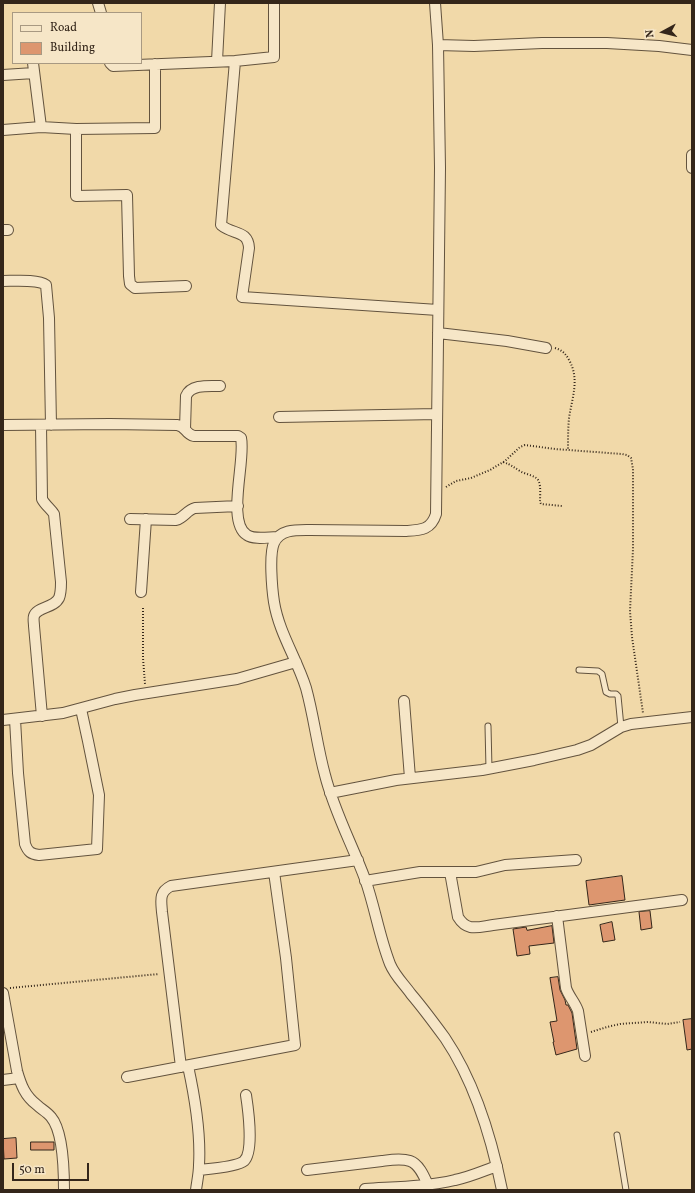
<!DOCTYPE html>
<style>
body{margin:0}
#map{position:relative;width:695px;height:1193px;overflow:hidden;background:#f1d9a9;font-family:Vollkorn,serif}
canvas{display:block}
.frame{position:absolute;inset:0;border:4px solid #34261a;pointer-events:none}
.legend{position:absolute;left:12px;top:12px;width:130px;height:52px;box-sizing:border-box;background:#f6e6c7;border:1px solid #a89982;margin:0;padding:5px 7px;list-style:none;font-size:12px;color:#34261a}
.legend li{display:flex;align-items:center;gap:8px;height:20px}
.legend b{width:20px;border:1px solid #a89982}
.north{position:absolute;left:643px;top:12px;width:40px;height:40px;-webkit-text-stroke:3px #f6e6c7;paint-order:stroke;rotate:263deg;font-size:11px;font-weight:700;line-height:16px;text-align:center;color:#34261a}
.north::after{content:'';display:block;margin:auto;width:14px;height:18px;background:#34261a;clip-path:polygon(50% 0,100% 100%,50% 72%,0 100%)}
.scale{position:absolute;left:12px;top:1163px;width:77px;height:18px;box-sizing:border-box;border:2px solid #34261a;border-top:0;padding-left:5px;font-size:12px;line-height:14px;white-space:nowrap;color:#34261a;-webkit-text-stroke:3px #f6e6c7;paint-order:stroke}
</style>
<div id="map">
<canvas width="695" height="1193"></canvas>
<div class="frame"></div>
<ul class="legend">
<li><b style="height:5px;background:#f6e6c7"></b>Road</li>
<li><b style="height:11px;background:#dd966f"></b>Building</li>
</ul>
<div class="north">N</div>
<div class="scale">50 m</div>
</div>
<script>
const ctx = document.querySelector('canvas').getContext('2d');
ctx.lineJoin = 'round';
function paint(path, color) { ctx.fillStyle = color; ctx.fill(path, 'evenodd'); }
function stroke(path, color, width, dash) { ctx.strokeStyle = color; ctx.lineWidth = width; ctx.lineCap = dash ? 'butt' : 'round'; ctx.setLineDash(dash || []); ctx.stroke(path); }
const building = new Path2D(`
 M622,876L625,900L589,905L586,881Z
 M650,911L652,928L641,930L639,912Z
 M612,922L615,940L603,942L600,925Z
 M552,926L554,943L529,946L530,954L517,956L513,929L526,927L527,930Z
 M558,977L560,990L565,1000L566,1005H568L572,1013L577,1049L556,1055L553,1042H554L550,1022L557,1021L550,978Z
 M692,1019V1049L687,1050L683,1020Z
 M16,1138L17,1158L4,1159L3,1139Z
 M31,1142H54V1150H31Z`);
const path = new Path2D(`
 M555,348C562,350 566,354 569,360C580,379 572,398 569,418C568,429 568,439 568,450
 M503,462C512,465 513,467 520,471C526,475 537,475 539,482C541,488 540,496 540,502L541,504L562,506
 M446,487L456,481L471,478L490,470L505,461L520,447L525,445L555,449L622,454L627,455L631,458L633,469V549L630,611L632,637L643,713
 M143,608V658L145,684
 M10,988L159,974
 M591,1032L607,1027L620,1024L648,1022L667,1024L680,1022`);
const lane = new Path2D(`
 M579,670L598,671L602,674L606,692L610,694H616L618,696L621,727
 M488,726L489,769
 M617,1135L626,1190`);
const street = new Path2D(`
 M98,3L101,13
 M435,3L438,45L440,168L436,514C431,530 421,530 406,531L310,530C296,530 280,529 274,543C269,554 272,589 274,602C279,633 297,659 306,688C314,717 317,746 325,775C334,811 352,844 365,879C375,907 379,936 390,964C395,976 404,984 411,994C423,1008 434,1023 445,1038C474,1081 492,1140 502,1190
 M438,45L474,46L542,43H607L659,46L692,50
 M217,61L220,3
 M235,61L221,225C233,235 248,230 249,248L242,297L438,310
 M33,63L41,127
 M110,63L113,66L235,61L274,57V3
 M3,75L34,73
 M76,129V196L127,195L129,276L130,284L135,288L186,286
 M3,130L41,127L76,129L155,128V64
 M692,155V168
 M3,230H8
 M3,281C14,281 38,279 46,285L49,318L51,425
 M438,333L507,341L546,348
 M279,417L437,414
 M3,425L110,424L177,425C186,426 185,434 194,436H238L241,438C246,459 226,522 247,535C254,540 269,537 277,537
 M41,425L42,499C45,505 51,509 54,514L61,582C61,587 61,593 59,598C54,608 37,607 34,616C33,619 34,623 34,626L42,716
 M185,429L186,396C191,384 209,386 220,386
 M130,519L176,520C184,518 187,510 195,508L238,506
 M141,592L146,519
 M404,701L410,778
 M15,719L18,773L25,844C28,852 31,854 39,855L97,849L99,795L88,741L81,709
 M3,720L63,713L115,699L135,695L237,679L296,662
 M330,793L396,780L482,770L534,760L577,750L591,745L621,727L631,724L692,717
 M450,872L458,917C467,932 478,927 493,925L682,900
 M365,881L420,872H476L505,865L519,864L576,860
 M557,916L566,988C569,997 575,1002 578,1011L585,1056
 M3,993L17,1071C21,1085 25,1096 37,1105C41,1109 47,1112 51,1117C63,1131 64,1172 64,1190
 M188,1066C195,1098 201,1132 199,1165C199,1173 197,1182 196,1190
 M181,1067L162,912C161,900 159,892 171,886L358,860
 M127,1077L295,1045L286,958L274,872
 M3,1080L19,1078
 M199,1170C208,1169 237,1167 244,1161C254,1152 248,1108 246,1095
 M307,1170C332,1167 357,1164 382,1161C390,1160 401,1158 410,1161C419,1164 424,1176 428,1185
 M365,1189C395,1187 426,1187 455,1180C470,1177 483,1171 497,1166`);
paint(building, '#dd966f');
stroke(building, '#34261a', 1);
stroke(lane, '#63533e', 7);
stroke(street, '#63533e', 12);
stroke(path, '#34261a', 2, [1, 2]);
stroke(lane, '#f6e6c7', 5);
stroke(street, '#f6e6c7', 10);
</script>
